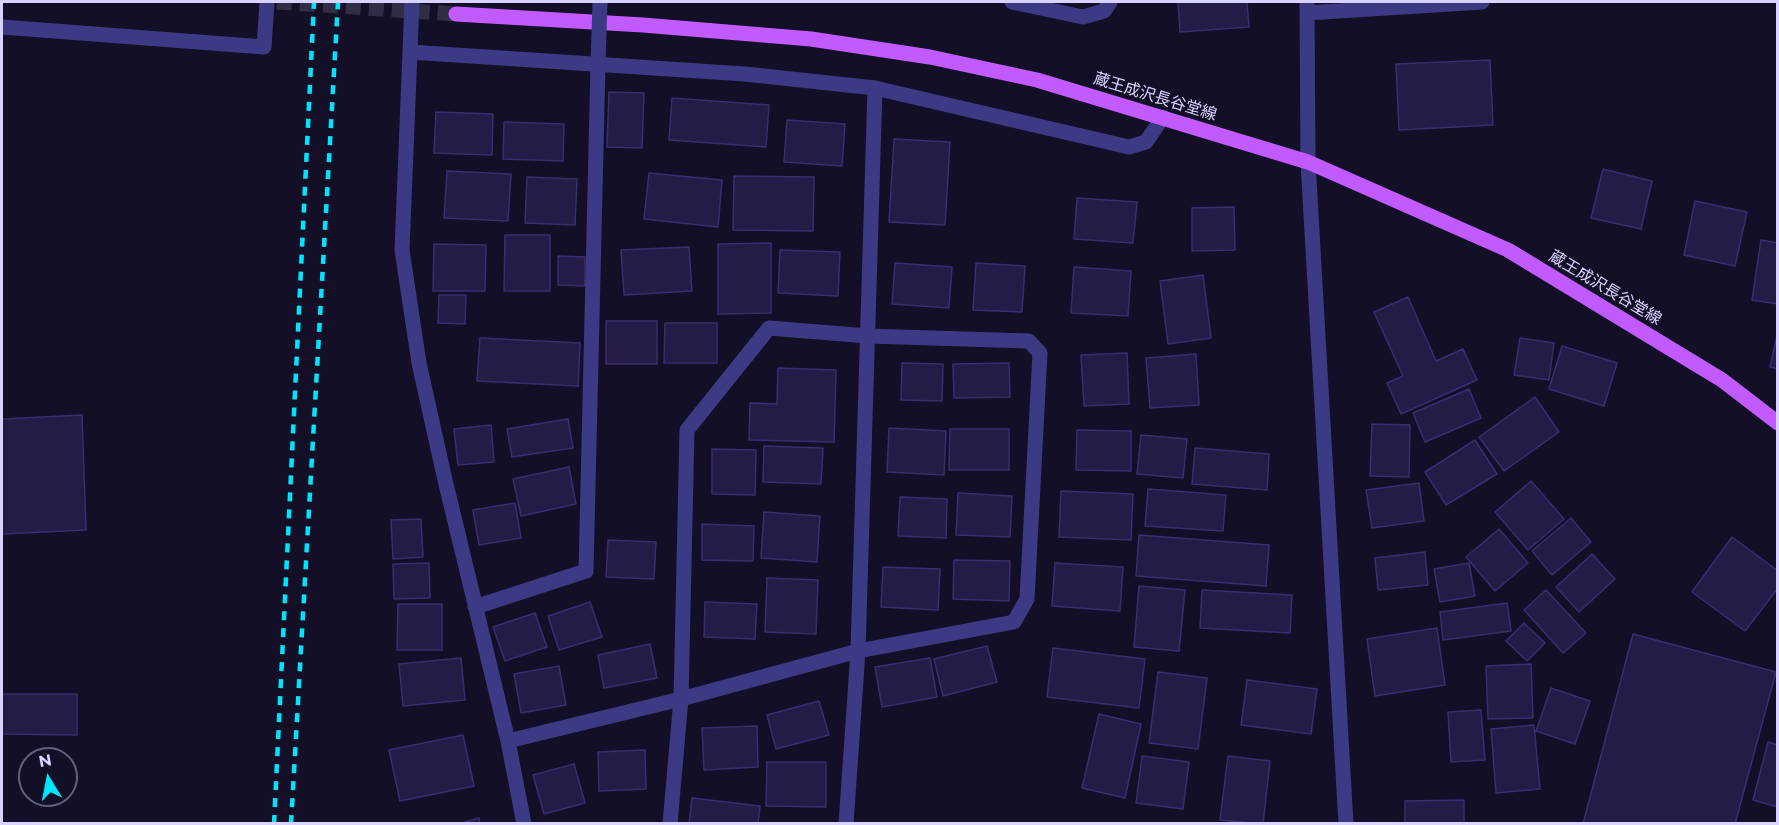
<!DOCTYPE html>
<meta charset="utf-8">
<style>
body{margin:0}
#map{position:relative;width:1779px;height:825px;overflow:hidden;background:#130f26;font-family:Montserrat,sans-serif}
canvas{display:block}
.frame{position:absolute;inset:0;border:3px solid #d9d4ff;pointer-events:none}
.north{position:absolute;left:18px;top:747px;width:60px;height:60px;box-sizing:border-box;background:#130f26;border:2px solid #625e7d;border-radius:50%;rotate:350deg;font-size:16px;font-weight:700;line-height:24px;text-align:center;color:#d9d4ff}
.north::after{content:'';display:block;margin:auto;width:21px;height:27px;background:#00e5ff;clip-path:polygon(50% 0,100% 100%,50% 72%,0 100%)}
</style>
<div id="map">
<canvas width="1779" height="825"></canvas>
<div class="frame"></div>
<div class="north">N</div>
</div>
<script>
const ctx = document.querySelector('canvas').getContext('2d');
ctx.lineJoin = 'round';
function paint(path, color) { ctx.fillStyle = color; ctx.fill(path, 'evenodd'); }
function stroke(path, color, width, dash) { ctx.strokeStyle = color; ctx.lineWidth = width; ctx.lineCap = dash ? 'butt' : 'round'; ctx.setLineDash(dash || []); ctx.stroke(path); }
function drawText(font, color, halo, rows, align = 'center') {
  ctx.font = font + ' Montserrat,"Noto Sans JP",sans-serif'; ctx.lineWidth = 5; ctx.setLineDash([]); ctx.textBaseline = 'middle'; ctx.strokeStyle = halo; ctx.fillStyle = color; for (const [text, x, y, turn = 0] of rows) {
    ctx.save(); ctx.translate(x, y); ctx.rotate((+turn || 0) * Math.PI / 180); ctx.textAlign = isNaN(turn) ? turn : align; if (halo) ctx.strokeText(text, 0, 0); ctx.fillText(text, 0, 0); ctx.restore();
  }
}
const building = new Path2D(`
 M1178,2H1247L1249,27L1180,32Z
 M1490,60L1493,125L1399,130L1396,64Z
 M609,92L644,93L642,148L607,147Z
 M672,98L769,105L766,147L669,140Z
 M436,112L493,114L492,155L434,153Z
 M787,120L845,124L842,166L784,162Z
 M504,122L564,124L563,161L503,159Z
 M894,139L950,142L945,225L889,222Z
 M1603,169L1652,181L1641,229L1591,218Z
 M447,171L511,174L508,221L444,218Z
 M649,173L722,180L718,227L644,219Z
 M734,176L814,177L813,231L733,230Z
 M527,177L577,179L575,225L525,223Z
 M1077,198L1137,202L1133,243L1074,239Z
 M1695,201L1747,212L1735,266L1684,255Z
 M1234,207L1235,250L1192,251V208Z
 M505,235H550V291H504Z
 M1761,240L1778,243V304L1752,300Z
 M771,243V313L718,314V244Z
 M434,244L486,245L485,291H433Z
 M689,247L692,291L624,295L621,250Z
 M780,250L840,252L838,296L778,293Z
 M558,256L585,257V286L558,285Z
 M895,263L952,267L949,308L892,304Z
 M976,263L1025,266L1022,312L973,310Z
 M1074,267L1131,271L1128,316L1071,313Z
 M1203,275L1211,338L1168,344L1160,281Z
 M439,295H466L465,324L438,323Z
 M1408,297L1436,361L1463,349L1477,380L1401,414L1387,383L1403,376L1374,312Z
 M606,321H657V364H606Z
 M665,323H717V363H664Z
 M1778,331V369L1770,367Z
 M480,338L580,343L578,386L477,381Z
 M1520,338L1554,343L1549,380L1514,375Z
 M1562,346L1617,363L1604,406L1549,389Z
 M1127,353L1129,404L1084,406L1081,355Z
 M1196,354L1199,405L1150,408L1146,358Z
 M902,363L943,364L942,401L901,400Z
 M1009,363L1010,397L954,398L953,364Z
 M778,368L836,370L834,442L749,440L750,403L777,404Z
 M1469,389L1481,418L1425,442L1413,413Z
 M1535,397L1559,432L1504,471L1479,437Z
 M82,415L86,530L2,534V419Z
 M568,419L573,448L512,457L507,429Z
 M1372,424L1410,425L1409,477L1370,476Z
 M491,425L494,462L458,465L454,429Z
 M889,428L946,431L944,475L887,472Z
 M950,429H1009V470H949Z
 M1077,430L1131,431V471L1076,470Z
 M1141,435L1187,439L1183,478L1137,474Z
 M1475,440L1497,474L1446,505L1425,472Z
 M764,446L823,448L821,484L763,482Z
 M1195,448L1269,454L1267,490L1192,484Z
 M712,449L756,450L755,495L712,494Z
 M569,467L576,504L521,516L513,479Z
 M1531,481L1564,519L1528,550L1495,512Z
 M1419,483L1424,521L1372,528L1366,490Z
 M1148,489L1226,495L1223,531L1145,526Z
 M1061,491L1133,494L1131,540L1059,537Z
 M958,493L1012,496L1010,537L956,535Z
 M900,497L947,499L946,538L898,536Z
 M515,503L521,538L479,545L473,510Z
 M764,512L820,516L817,562L761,558Z
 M1571,518L1591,542L1552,575L1532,551Z
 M421,519L423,557L393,559L391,520Z
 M702,524L754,526L753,561L702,560Z
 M1499,529L1528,563L1495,591L1466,557Z
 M1139,535L1269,545L1266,586L1136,576Z
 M1732,537L1778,571V588L1745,631L1692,592Z
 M608,540L656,542L654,579L606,577Z
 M1425,552L1428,585L1378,590L1375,558Z
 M1592,554L1615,579L1579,612L1556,587Z
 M954,560L1010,561L1009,601L953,599Z
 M429,563L430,598L394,599L393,564Z
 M1055,563L1123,567L1120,611L1052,606Z
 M1469,563L1475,596L1440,602L1434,569Z
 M883,567L940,569L938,610L881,607Z
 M767,578L818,580L816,634L765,632Z
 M1139,586L1185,590L1179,651L1134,647Z
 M1202,590L1292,595L1290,633L1200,628Z
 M1546,590L1586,633L1563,653L1524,610Z
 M590,602L602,637L559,650L548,616Z
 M705,602L757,604L755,639L704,637Z
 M1507,603L1511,631L1443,640L1440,612Z
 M398,604H442V650H397Z
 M535,613L547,647L505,661L493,627Z
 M1524,623L1545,643L1527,661L1506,641Z
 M1437,628L1445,685L1375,696L1367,639Z
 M1633,634L1776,672L1735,824H1583Z
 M650,644L657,678L604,688L598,655Z
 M987,646L997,682L943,696L934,659Z
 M1053,648L1145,659L1139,708L1047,697Z
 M461,658L465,700L403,706L399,664Z
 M930,658L937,697L882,707L875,667Z
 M1531,664L1533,718L1488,719L1486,666Z
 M559,666L566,705L521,713L514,674Z
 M1158,672L1207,678L1198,749L1149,743Z
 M1247,680L1317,689L1311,734L1241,725Z
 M1551,688L1590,701L1575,744L1536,731Z
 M2,694H77V735L2,734Z
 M819,701L829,735L776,749L767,715Z
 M1481,710L1485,760L1451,762L1448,712Z
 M1099,714L1141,724L1125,798L1082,788Z
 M1534,725L1540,789L1496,793L1491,729Z
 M757,726L758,767L704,770L702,728Z
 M463,735L474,786L400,801L389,750Z
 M1768,742L1778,745V807L1753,800Z
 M645,750L646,789L599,791L598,752Z
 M1142,756L1189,762L1183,809L1136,803Z
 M1228,756L1270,761L1263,824L1220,820Z
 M767,762H826V807L766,806Z
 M574,764L585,803L544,814L533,775Z
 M692,798L760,806L758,824H689Z
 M1464,800V824H1405V801Z
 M479,818L480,824H458Z`);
const majorTunnel = new Path2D(`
 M277,2L456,14`);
const minor = new Path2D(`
 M412,2L402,250L419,363L445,480L508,741L524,824
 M1012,2L1083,17L1104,11L1110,2
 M1307,2L1308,162L1346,824
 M1307,13L1482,2
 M2,27L264,47L267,2
 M410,52L745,74L875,88L1129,147L1146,142L1163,117
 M475,607L586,571L598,64
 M508,741L681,699L858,651L1014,622L1027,599L1040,353L1029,341L868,336L769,328L687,430L681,699L670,824
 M846,824L858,651L875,88`);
const major = new Path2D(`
 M456,14L643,25L811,39L930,57L1037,80L1308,162L1508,250L1722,380L1778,423`);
const rail = new Path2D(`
 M274,824L314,2
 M291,824L338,2`);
const minorBridge = new Path2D(`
 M598,64L600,2`);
const streetNames = [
 ["蔵王成沢長谷堂線",1155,97,17],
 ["蔵王成沢長谷堂線",1605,288,31]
];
paint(building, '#241b47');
stroke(building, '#3b2d73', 1.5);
stroke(majorTunnel, '#312d47', 15, [15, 8]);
stroke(minor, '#3d3a85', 15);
stroke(major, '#c25bff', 15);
stroke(rail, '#00e5ff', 4.5, [9, 8]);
stroke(minorBridge, '#3d3a85', 15);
drawText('16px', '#d9d4ff', '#130f26', streetNames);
</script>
